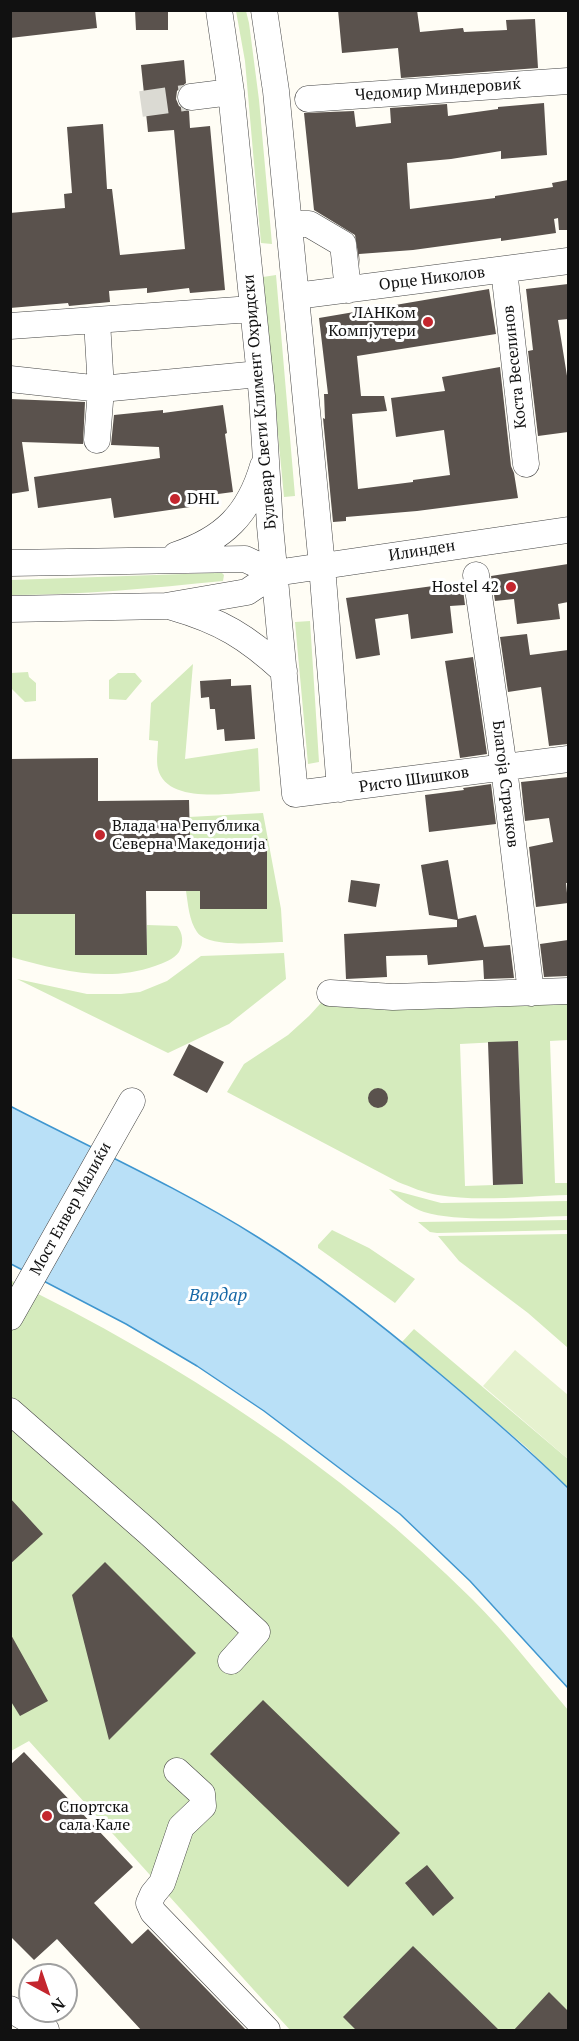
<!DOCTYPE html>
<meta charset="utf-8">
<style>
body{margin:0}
#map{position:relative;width:579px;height:2041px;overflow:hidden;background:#fffdf5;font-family:"PT Serif",serif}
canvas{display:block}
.frame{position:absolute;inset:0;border:12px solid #111;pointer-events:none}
.north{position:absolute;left:18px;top:1963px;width:60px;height:60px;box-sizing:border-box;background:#fff;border:2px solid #a0a0a0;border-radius:50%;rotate:140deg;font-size:16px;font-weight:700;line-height:24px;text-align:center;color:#111}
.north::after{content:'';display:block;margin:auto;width:21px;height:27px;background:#c4262e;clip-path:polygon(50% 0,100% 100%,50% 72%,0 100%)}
</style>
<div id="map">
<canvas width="579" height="2041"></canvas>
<div class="frame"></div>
<div class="north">N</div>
</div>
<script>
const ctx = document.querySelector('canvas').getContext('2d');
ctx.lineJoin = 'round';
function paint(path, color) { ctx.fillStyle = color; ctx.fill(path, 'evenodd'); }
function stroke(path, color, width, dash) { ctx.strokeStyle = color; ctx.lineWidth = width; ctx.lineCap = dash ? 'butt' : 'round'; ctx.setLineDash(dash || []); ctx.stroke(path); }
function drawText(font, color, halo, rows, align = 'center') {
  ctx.font = font + ' "PT Serif",serif'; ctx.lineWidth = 6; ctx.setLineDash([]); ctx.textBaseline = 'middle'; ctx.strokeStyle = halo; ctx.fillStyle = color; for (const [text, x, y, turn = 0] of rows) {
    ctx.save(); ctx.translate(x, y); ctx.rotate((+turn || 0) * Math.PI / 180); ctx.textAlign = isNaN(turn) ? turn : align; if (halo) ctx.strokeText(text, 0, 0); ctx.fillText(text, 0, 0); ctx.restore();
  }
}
const green = new Path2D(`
 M236,11H246L249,23L259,100L272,244L261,243L245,61Z
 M276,275L295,496L284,497L263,277Z
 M213,573H222L224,575L223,581C152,588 81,595 11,595V580Z
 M310,621L319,762L308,764L295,622Z
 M193,664L185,759L258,748L260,791C233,793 167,805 158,769C156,760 158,750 158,741L149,740L151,703Z
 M28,672L29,677L36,683V701L25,702L11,688V673Z
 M118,673H135L142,681L126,700L109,699V680Z
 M263,813L281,909L283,942C263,942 209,949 197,932C189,921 188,904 186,891H200L201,909H267V839L198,840L190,859L189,817Z
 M75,900L76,955H146L147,925L177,926C183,933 184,943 179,952C174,959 164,963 155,966C108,983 57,970 11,957L10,914H64Z
 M284,953L286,979L229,1024L168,1053L17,979L87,994H121L140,992L167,981L201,956Z
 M568,991V1040L550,1041L555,1183H568V1195C528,1196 477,1202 438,1195C424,1193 411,1187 398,1182L227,1092L244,1064L288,1035L309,1016L330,993ZM518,1041L523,1184L465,1186L460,1044Z
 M389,1189L441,1203L568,1201V1216C528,1217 461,1223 424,1212C412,1208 398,1198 389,1189Z
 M568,1220V1230L437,1233L430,1232L418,1222Z
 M332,1230L369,1248L415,1279L395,1303L318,1248V1245Z
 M568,1234V1348L528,1313L459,1261L438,1236Z
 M10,1280C179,1362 340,1467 473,1600C507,1634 537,1673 568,1710V2030H290L29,1741L11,1751Z
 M414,1329L568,1459V1488L525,1446L402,1342Z`);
const pitch = new Path2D(`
 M515,1350L568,1395V1459L483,1386Z`);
const water = new Path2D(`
 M10,1106C93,1149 180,1188 259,1238C323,1278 382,1325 440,1374C484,1411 527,1448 568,1488V1688L470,1581L400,1514L264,1411L197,1366L126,1324L11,1264Z`);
const building = new Path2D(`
 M10,10H95L97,28L10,38Z
 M135,10H168V30H136Z
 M338,10H417L420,32L463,28L464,32L507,30L506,20L535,19L538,68L401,78L398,48L342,53Z
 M184,60L186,83L177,91L176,99L179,106L189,111L190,128L210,126L225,290L190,293L189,288L147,293V288L109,291L110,302L69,306L68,303L10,308V213L65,208L64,194L72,193L67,127L103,124L107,189H112L120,255L185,249L174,130L148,132L141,65Z
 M544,103L547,155L501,159V151L451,159L407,163L410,209L495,198V196L553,187L552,183L568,180V230H559L558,218L554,219L556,233L501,241V238L413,250L359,254L360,266L355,235L314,210L304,113L354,111L356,127L391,123L390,108L447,104L448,116L498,109V107Z
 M568,284V319L558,320L568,382V432L538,436L528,351L533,350L526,289Z
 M489,289L496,334L357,356L361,396H384L387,411L352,414L358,489L413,482V480L450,475L444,430L396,437L391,398L445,391L442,377L500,367L511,466L514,473L518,498L417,511L346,517V521L333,522L323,418L325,419L324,394H328L319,318Z
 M10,399L85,402L83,444L22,442L29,491L10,494Z
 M223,405L227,433L225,434L233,492L188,498L190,507L114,518L111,498L38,508L34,477L160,458L159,447L111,445L114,415L163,410V413Z
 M568,564V602L558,604L560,619L517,624L514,599L495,601L491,576Z
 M462,582L465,605L450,606L453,633L411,639L408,614L375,619L380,655L356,659L346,598Z
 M527,634L530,655L568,650V744L549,746L541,687L508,692L500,637Z
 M473,657L487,754L460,758L445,661Z
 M231,679V686L251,685L255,739L225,741L224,729L217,730L215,709H210L209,697L201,698L200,681Z
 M98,758V801L189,800L190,840L267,839V909H200V891H146L147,955H75V914H10V759Z
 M568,777V883H566L568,903L536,907L529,847L553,842L549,818L525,821L521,782Z
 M491,784L496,824L429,832L425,795L464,790L463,788Z
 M448,860L458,919L476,915L484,947L510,945L514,978L484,979L483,960L428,965L427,955L386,956L387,977L346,979L344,934L457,927V920L429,915L421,865Z
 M351,880L380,884L376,907L348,902Z
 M568,940V976L544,977L540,944Z
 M518,1041L523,1184L493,1185L488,1042Z
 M189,1044L224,1062L207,1093L173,1075Z
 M368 1098a10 10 0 1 1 20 0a10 10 0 1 1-20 0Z
 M10,1498L43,1534L10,1564Z
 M105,1562L196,1653L109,1740L72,1595Z
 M10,1633L48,1701L20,1716L10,1700Z
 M263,1700L400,1833L348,1887L210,1754Z
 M24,1752L133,1867L94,1903L132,1944L148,1929L247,2031H142L57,1939L34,1960L10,1936V1765Z
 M427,1865L454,1898L433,1916L405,1883Z
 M413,1946L500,2031H357L343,2017Z
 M549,1992L568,2011V2031H513Z`);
const minorTunnel = new Path2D(`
 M141,104L191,97`);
const minor = new Path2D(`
 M219,10L231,92L262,396L270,526L295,794L568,759
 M264,10L276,91L322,566L340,789
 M191,97L231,92
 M308,99L568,81
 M289,224H309L343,244L348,290
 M504,270L526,464
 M296,296L568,261
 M97,321L101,389L97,440
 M10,326L252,309
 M10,379L101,389L259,374
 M176,555C224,539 249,514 263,466
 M10,563L245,559L275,573
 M476,575L504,768L531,993
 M172,607C221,621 247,637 284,671
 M10,609L166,606L247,592L275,573L568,530
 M330,993L393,997L568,991
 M10,1317L132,1101
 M10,1411L148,1532L257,1632L231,1661
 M177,1771L202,1794L203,1806L181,1827L162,1883L153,1894L149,1903L153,1912L267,2030
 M10,2009L46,2030`);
const markers = [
 [428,322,6,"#c4262e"],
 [175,499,6,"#c4262e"],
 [511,587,6,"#c4262e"],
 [100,835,6,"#c4262e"],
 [47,1816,6,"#c4262e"]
];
const streetNames = [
 ["Чедомир Миндеровиќ",438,90,-4],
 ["Орце Николов",432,279,-7],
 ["Коста Веселинов",515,367,-96],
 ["Булевар Свети Климент Охридски",260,402,-95],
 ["Илинден",422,551,-9],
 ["Ристо Шишков",414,780,-8],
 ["Благоја Страчков",505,784,83],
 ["Мост Енвер Малиќи",71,1209,-61]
];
const poiNames = [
 ["ЛАНКом",416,313,"right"],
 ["Компјутери",416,331,"right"],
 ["DHL",187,499],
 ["Hostel 42",499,587,"right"],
 ["Влада на Република",112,826],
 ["Северна Македонија",112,844],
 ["Спортска",59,1807],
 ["сала Кале",59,1825]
];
const waterNames = [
 ["Вардар",218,1296]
];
paint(green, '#d5ebbd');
paint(pitch, '#e6f2cf');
paint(water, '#b9e0f7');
stroke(water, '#3f96cf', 1.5);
paint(building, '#5a524d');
stroke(minorTunnel, '#dbdad3', 26, [26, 13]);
stroke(minor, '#444', 27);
stroke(minor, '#fff', 26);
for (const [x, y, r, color] of markers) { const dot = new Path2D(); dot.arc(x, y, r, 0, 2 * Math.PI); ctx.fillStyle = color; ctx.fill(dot); stroke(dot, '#fff', 2); }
drawText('16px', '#111', '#fff', streetNames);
drawText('16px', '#111', '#fff', poiNames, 'left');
drawText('italic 18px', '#1768a6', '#fff', waterNames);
</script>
